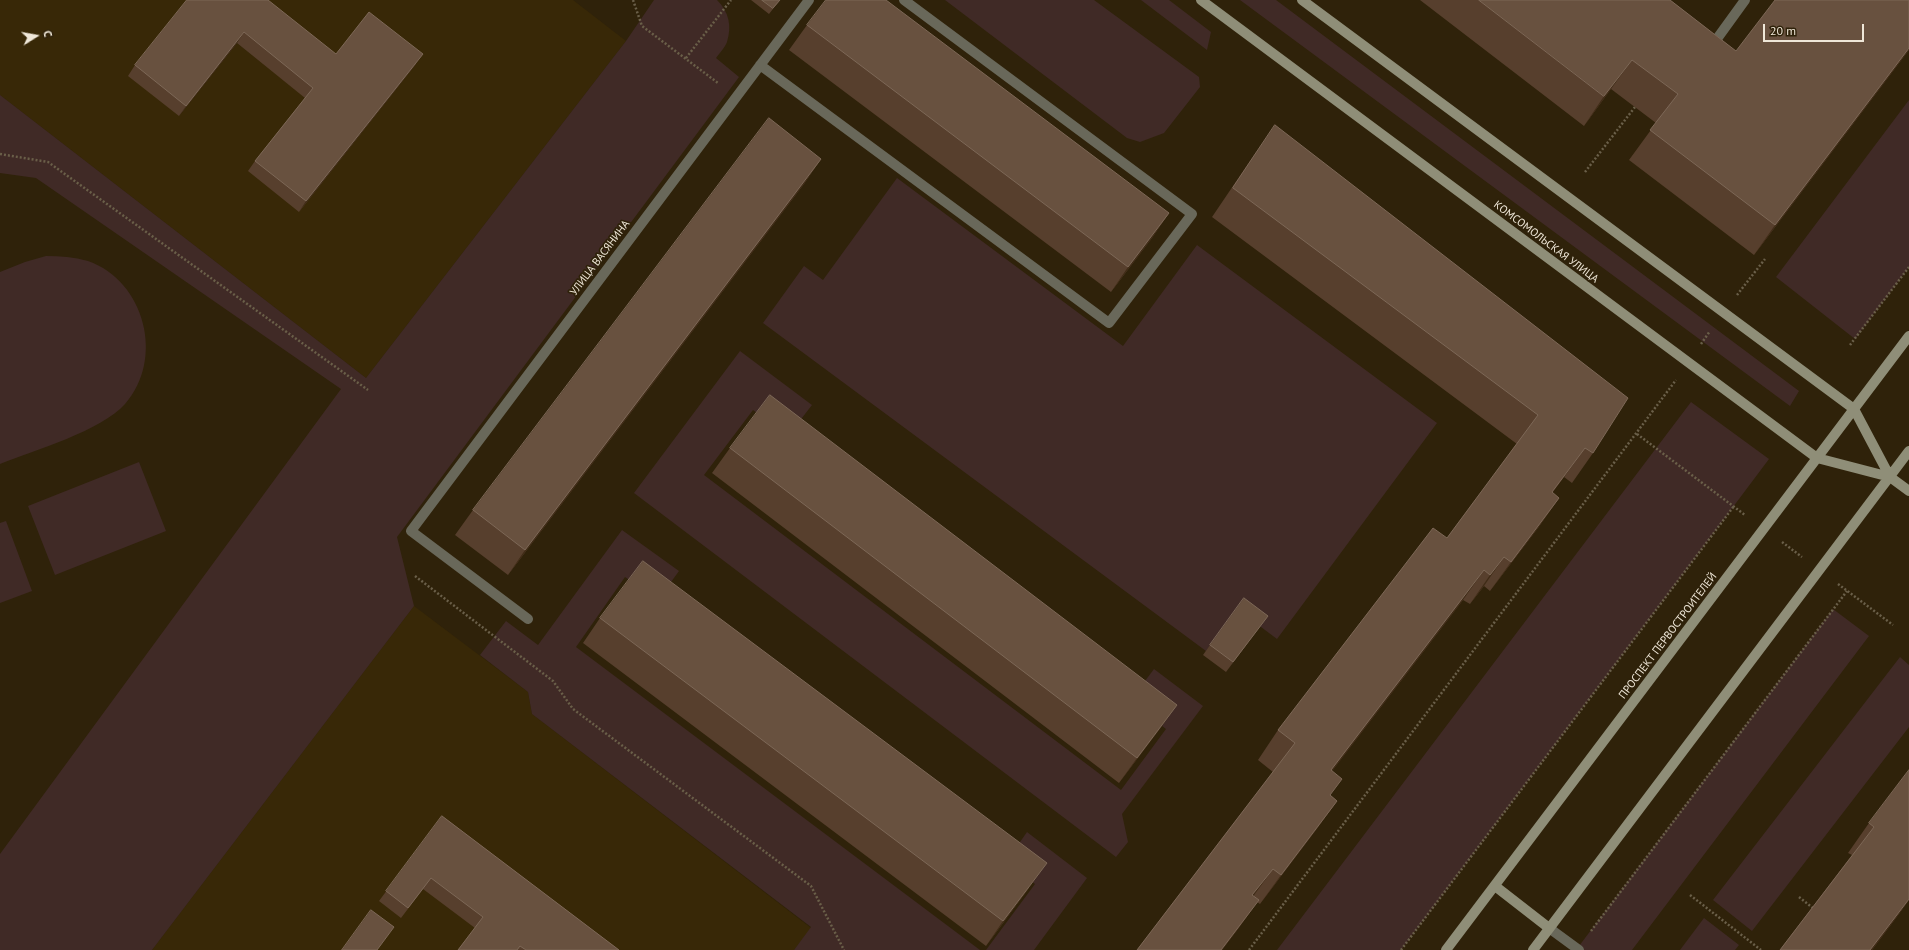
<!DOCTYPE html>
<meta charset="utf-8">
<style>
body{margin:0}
#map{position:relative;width:1909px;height:950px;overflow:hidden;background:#2f220a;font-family:"PT Sans",sans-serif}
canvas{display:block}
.north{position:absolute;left:16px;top:16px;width:40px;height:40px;-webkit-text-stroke:3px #2f220a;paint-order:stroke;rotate:79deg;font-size:11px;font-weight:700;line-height:16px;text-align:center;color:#efe7d8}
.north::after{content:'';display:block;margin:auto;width:14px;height:18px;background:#efe7d8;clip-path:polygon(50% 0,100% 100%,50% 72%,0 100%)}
.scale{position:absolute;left:1763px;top:24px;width:101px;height:18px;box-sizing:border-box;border:2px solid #efe7d8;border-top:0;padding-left:5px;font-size:12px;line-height:14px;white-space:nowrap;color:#efe7d8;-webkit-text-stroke:3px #2f220a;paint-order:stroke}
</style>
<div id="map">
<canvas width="1909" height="950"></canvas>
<div class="north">С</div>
<div class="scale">20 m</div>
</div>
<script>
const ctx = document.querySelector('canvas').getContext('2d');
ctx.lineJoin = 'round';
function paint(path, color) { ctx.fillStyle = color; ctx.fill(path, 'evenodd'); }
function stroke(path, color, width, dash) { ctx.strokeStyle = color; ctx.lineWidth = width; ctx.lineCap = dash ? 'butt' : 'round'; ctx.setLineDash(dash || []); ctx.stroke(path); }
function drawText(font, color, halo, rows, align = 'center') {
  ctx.font = font + ' "PT Sans",sans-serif'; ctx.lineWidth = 3.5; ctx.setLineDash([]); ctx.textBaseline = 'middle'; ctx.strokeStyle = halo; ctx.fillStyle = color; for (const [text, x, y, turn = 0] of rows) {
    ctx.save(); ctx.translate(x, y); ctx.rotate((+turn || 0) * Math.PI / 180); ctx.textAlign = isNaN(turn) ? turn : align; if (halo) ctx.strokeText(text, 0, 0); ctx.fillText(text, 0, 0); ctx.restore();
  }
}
const built = new Path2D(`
 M0,0H187L179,116L237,43L306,98L299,212L329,65L260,10L268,0H573L626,41L366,378L0,95Z
 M414,606L528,692L532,714L811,928L794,950H152Z`);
const green = new Path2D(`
 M654,0H717C729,12 732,26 727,42C725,47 720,53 716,58L739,77L397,537L414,606L152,950H0V854L341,389L36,178L0,173V95L366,378L626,41Z
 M945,0H1094L1199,77L1200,87L1164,133L1140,142L1127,138Z
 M1141,0H1169L1211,32L1207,50Z
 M1240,0H1276L1799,391L1790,406Z
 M1909,100V267L1855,339L1776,277Z
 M897,178L1123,346L1197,245L1437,423L1277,639L1237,609L1206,651L763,323L804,266L823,280Z
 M46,256C60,256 74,257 88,261C145,281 165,359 125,404C101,431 35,450 0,464V272L25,262Z
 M740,351L812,405L788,436L753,410L704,475L1121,790L1166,729L1130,701L1154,669L1203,706L1122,814L1128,842L1116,857L634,493Z
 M1691,402L1769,459L1401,950H1277Z
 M139,462L166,531L55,575L28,506Z
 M6,521L32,591L0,603V523Z
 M622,530L679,571L658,600L625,577L576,647L980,950H794L811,927L532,714L528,692L480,655L506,621L538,645Z
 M1833,609L1869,636L1632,950H1576Z
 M1900,657L1909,665V727L1752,931L1713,900Z
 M1027,832L1087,878L1034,950H986L1035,884L1006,862Z
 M1704,918L1739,945L1735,950H1680Z`);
const path = new Path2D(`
 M633,0L642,26L718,83
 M686,58L731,0
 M0,154L48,162L368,390
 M1585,172L1635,107
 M1737,295L1765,259
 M1701,344L1710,331
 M1850,345L1909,267
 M1637,434L1745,515
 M1782,542L1802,557
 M415,576L553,681L573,709L811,886L844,950
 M1838,584L1893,625
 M1690,895L1761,950
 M1799,897L1813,908
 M1591,931L1847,591
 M1249,950L1676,380
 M1401,950L1734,506`);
const lane = new Path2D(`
 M1711,47L1745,0
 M760,65L1109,323L1192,214L904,0
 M528,619L411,531L809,0
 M1549,928L1579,950`);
const secondary = new Path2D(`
 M1201,0L1817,458L1890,477L1909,491
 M1302,0L1854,409L1890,477
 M1495,886L1549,928
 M1446,950L1909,336
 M1533,950L1909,451`);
const wall = new Path2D(`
 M187,0L336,54L416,64L299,212L248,171L255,161L305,98L237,43L179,116L128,76L135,65Z
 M751,0H780L769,14Z
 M1420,0H1670L1736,51L1909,50L1754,255L1629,160L1656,123L1611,89L1584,126Z
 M807,25L1169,213L1152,238L1111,292L789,50Z
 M1275,125L1593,453L1572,483L1564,477L1552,493L1559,498L1538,528L1490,591L1484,586L1470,604L1463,600L1332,771L1330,795L1337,801L1316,830L1260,904L1257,902L1238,929L1222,950H1137L1273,772L1258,760L1278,730L1447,538L1517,444L1212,217L1254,155Z
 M821,159L804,184L508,575L455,535L473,510Z
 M730,448L1177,705L1159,730L1119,783L712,473Z
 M1268,616L1226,672L1203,655L1210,645Z
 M600,618L1029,888L986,946L583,643Z
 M1909,770V900L1899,914L1872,950H1780L1852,855L1848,853L1869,823Z
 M442,816L619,950H458L475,928L423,889L401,918L379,901Z`);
const shadedWall = new Path2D(`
 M244,32L237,43L179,116L186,106Z
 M1909,48V50L1754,255L1775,225Z
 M423,54L416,64L299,212L306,201Z
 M1632,60L1611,89L1584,126L1604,96Z
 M821,159L804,184L508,575L525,550Z
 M1169,213L1152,238L1111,292L1128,267Z
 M1585,448L1564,477L1531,522L1552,492Z
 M1559,498L1538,528L1490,591L1511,562Z
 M1504,557L1484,586L1470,604L1490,575Z
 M1484,570L1463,600L1310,800L1331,770Z
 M1177,705L1159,730L1119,783L1137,758Z
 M1337,801L1316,830L1260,904L1281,875Z
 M1047,863L1029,888L986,946L1003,921Z
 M1273,869L1252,898V895Z
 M1909,899V900L1899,914L1872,950H1870Z
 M1259,900L1238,929L1222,950H1221Z`);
const building = new Path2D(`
 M187,0H268L336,54L369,12L423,54L306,201L255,161L313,88L244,32L186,106L135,65Z
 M762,0H780L773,8Z
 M826,0H886L1169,213L1128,267L807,25Z
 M1479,0H1670L1736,51L1775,0H1909V48L1775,225L1650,130L1678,94L1632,60L1604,96Z
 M769,118L821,159L525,550L473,510Z
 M1275,125L1628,398L1593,453L1585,448L1552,492L1559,498L1511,562L1504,557L1490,575L1484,570L1331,770L1342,779L1330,795L1337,801L1281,875L1273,869L1252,895L1259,900L1221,950H1137L1295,743L1278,730L1433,528L1447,538L1538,415L1233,188Z
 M770,395L1177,705L1137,758L730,448Z
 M643,561L1047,863L1003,921L600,618Z
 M1244,598L1268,616L1233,662L1210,645Z
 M1909,770V899L1870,950H1780L1874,827L1869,823Z
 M442,816L619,950H526L520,946L517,950H458L483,917L431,878L408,908L386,891Z
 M371,910L394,927L377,950H342Z`);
const streetNames = [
 ["КОМСОМОЛЬСКАЯ УЛИЦА",1546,242,37],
 ["УЛИЦА ВАСЯНИНА",600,258,-53],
 ["ПРОСПЕКТ ПЕРВОСТРОИТЕЛЕЙ",1668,636,-53]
];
paint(built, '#382807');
paint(green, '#402a26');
stroke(path, '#6a5f49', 2.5, [2, 2]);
stroke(lane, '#69685a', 10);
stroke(secondary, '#8f8e78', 10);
paint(wall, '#573f2d');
paint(shadedWall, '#402c17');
paint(building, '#68513f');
stroke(building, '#7d6857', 1);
drawText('11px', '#efe7d8', '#2f220a', streetNames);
</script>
